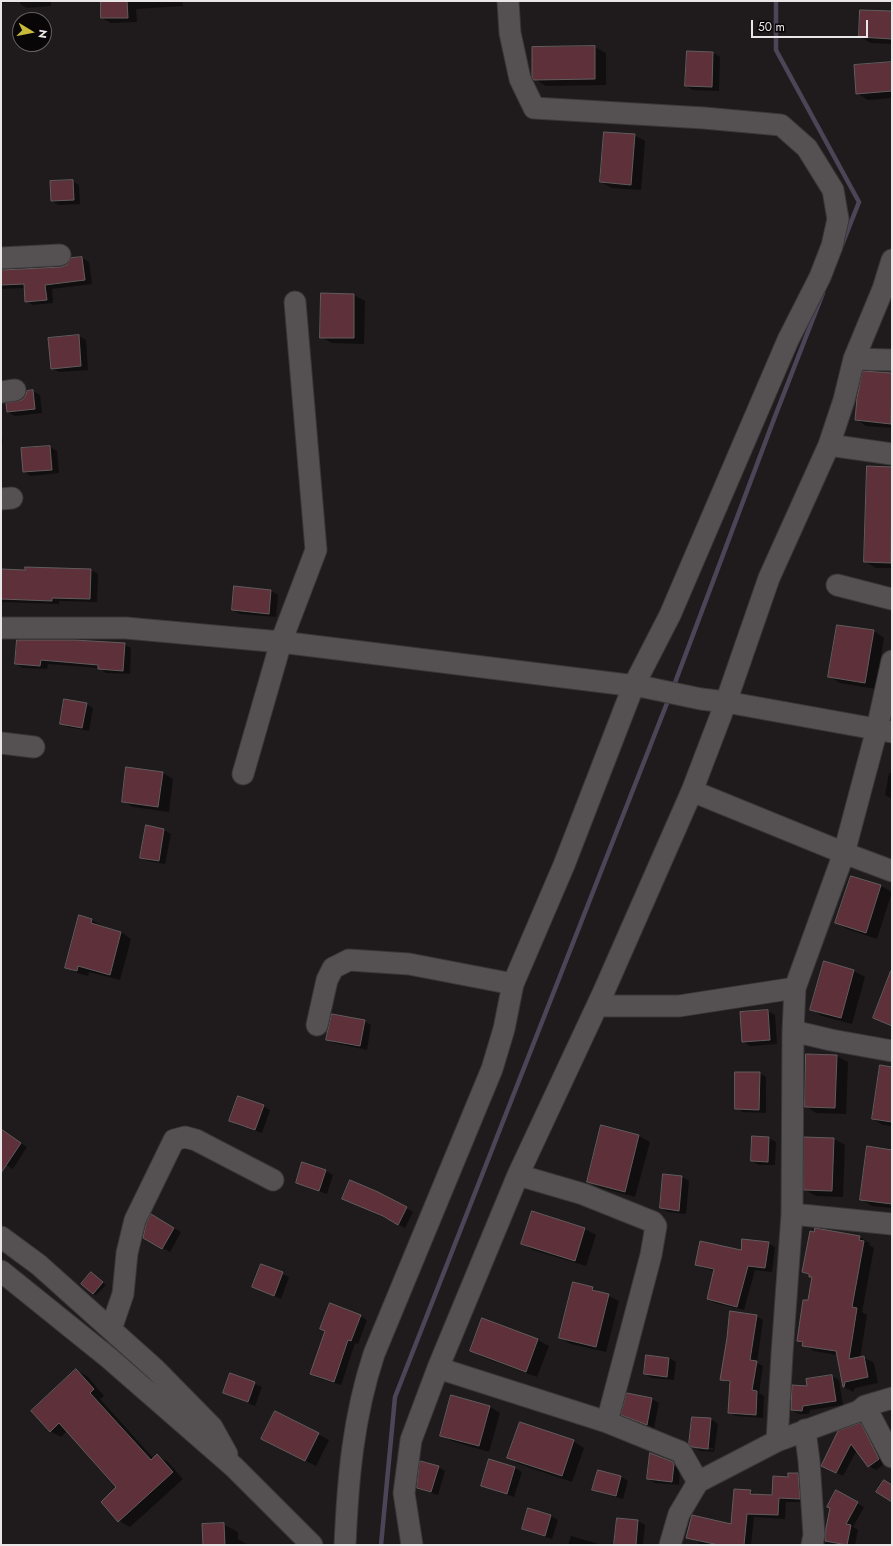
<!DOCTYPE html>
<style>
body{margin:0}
#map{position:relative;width:893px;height:1546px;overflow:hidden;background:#1f1b1d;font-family:Jost,sans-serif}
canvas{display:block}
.frame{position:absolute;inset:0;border:2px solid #e9e6e8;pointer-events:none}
.north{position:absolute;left:12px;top:12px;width:40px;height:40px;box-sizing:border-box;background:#080607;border:1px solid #626061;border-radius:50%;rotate:100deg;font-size:11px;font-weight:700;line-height:16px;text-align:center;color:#e9e6e8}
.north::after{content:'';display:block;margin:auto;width:14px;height:18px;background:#c8bb3b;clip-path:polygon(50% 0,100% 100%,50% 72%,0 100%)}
.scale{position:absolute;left:751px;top:20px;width:117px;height:18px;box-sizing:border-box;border:2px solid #e9e6e8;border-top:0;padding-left:5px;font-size:12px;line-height:14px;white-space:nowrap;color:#e9e6e8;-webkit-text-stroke:3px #080607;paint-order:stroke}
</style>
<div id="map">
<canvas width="893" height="1546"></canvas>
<div class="frame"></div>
<div class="north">N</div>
<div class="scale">50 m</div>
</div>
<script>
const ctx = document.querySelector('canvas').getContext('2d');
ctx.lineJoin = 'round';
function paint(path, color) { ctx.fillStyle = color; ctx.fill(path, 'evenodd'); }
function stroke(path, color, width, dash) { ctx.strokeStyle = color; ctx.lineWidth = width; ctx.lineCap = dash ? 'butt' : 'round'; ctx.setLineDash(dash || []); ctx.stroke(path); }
const shadow = new Path2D(`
 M1,1H51V6L27,8L20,4V2L1,3Z
 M102,1H182L183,6L136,9L137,22L111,23L102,18Z
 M892,12V44L871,43L860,37Z
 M595,47L606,53V85L546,86L535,79L533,48Z
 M688,52L713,53L720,57L719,91L693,90L686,86Z
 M892,63V98L868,100L857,93Z
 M634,135L645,141L641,190L612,188L601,182Z
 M72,181L79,185L80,204L59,205L52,201Z
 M82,258L89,262L92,284L52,289L53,303L33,305L26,301L25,288L1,289V271L61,268Z
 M322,294L354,295L365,301L364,344L332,343L321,337Z
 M79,336L86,340L88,370L59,372L52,368Z
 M864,372L892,374V428L866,426L856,419Z
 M33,391L40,395L42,413L15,416L8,412Z
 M1,427L3,444H1Z
 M50,447L57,451L59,473L31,476L24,472Z
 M868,467L892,468V568H876L865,562Z
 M1,570H91L98,574L97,602L59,601V604L1,602Z
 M271,591L278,595L276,617L240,614L233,610Z
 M874,631L884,638L876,689L840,683L829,676Z
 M124,644L131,648L130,674L106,673L99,668L48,664L47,669L23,668L16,664Z
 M86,704L93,708L89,731L68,727L61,723Z
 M163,773L173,779L169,812L133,807L123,801Z
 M889,773H892V799L885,795Z
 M164,830L171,834L165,864L148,861L141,857Z
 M851,877L881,886L892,892L877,939L847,929L836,923Z
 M92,920L102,926V927L121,932L131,939L120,980L89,972L88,976L77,973L66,967Z
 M824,963L854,971L865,977L852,1024L822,1016L811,1009Z
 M892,973V1027L874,1018Z
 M768,1011L775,1015L777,1044L750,1046L743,1041Z
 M364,1021L371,1025L367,1050L334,1043L327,1039Z
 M837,1056L848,1062L846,1114L816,1113L806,1106Z
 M892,1068V1126L883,1125L873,1119Z
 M759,1073L766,1077V1113L743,1112L736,1108Z
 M263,1106L270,1110L262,1133L237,1125L230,1121Z
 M602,1126L639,1136L650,1142L635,1197L599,1187L588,1181Z
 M1,1130L27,1147L13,1169L1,1162Z
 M753,1137L769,1138L776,1142L775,1165H759L752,1161Z
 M805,1138L834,1139L845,1145L843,1197L816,1196L805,1190Z
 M892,1151V1208L872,1206L861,1199Z
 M326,1171L333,1175L327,1194L304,1186L297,1182Z
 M664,1175L682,1177L689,1181L686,1214L668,1212L661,1208Z
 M344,1199L406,1208L413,1212L405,1228L390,1220Z
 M532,1212L585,1229L596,1235L586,1266L533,1250L523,1244Z
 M152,1216L181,1232L170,1252L144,1237Z
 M859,1237L870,1243L869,1245L874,1248L862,1312L867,1315L860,1358L863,1357L874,1363L878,1383L855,1388L853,1392L844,1387L837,1355L814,1351L798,1341L809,1302L813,1278L804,1272Z
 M768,1243L775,1247L772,1272L755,1270L744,1310L715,1303L708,1299L715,1271L703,1268L696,1264Z
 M262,1265L289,1277L281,1299L253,1287Z
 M91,1273L106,1285L96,1295L93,1294Z
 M592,1288L619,1301L606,1352L571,1344L560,1338Z
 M360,1316L367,1320L358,1344L355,1343L341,1385L318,1378L311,1374L326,1331Z
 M756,1316L763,1320L757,1363L763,1366L759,1393L764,1396L763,1418L736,1416L729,1412L731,1384L721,1379Z
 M483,1319L538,1340L549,1346L537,1377L482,1357L471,1350Z
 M669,1358L676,1362L674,1380L652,1378L645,1374Z
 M76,1370L87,1376L104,1396L100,1399L154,1459L157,1456L168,1462L183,1479L130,1527L119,1521L102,1502L118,1488L67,1431L61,1437L50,1431Z
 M231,1374L262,1387L255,1406L224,1392Z
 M832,1376L839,1380L843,1405L810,1410L809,1414H799L792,1410L808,1387L807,1379Z
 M628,1394L652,1399L659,1403L654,1428L622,1414Z
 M490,1407L500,1413L489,1452L452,1441L441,1435Z
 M711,1419L718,1424L714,1452L700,1451L697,1449L713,1450V1448L696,1447V1448L693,1446Z
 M860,1424L868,1428L886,1463L876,1470L869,1466L857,1450L843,1476L830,1469Z
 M318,1434L329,1440L316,1466L273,1445Z
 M573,1441L584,1448L572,1482L519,1464L509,1458Z
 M490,1460L515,1468L522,1472L514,1497L489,1489L482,1485Z
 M672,1462L676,1468H677L675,1464L680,1468L679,1485L655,1483L648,1479Z
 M438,1467L445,1471L438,1495L425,1491L418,1487Z
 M599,1471L621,1477L628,1481L623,1499L601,1493L594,1489Z
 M798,1474L805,1478L806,1502H786L785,1519L754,1517L751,1545H699V1542L687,1537L732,1525L750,1491L757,1495L773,1496L789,1478Z
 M837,1492L864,1507L853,1527L858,1530L855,1545H825Z
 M529,1509L551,1516L558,1520L552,1539L530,1532L523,1528Z
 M638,1521L645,1525L643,1545H611V1543L615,1544Z
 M223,1524L238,1532V1539L248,1545H204Z
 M571,1536L602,1545H568Z`);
const stream = new Path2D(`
 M776,1V50L859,202L842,245
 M673,688L774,419L823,293
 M381,1545L395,1397L669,698`);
const building = new Path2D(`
 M101,1H127L128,18H101Z
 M860,10L892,11V39L859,37Z
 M595,46V79L534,80L532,77V47Z
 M687,51L713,52L712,87L685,86Z
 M892,62V91L856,94L854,65Z
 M604,132L635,134L631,185L600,182Z
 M73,180L74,200L51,201L50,181Z
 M82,257L85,280L45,285L47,300L25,302L24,284L1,285V270L61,267L67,265L71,258Z
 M321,293L354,294V338H320Z
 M79,335L81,366L51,369L48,338Z
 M863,371L892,373L891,424L855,420L857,398Z
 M33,390L35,409L7,412L6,403L22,400L26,395L27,391Z
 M50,446L52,470L23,472L21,448Z
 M867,466L892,467L891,563L864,562Z
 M25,567L91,569L90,599L52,598V601L1,599V569L25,570Z
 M234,586L271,590L269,614L232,610Z
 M837,625L874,630L865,683L828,677Z
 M17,640H74L125,643L123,671L98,669V665L41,660L40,666L15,664Z
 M64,699L87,703L82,728L60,724Z
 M126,767L163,772L158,807L122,802Z
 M146,825L164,829L159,861L140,858Z
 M851,876L881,885L866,933L835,923Z
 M79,915L92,919L91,923L121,932L110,975L78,966L77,971L65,968Z
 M824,961L854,970L841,1018L810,1010Z
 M891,971H892V1026L873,1018Z
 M768,1010L770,1040L742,1042L740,1012Z
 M332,1014L365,1020L360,1046L326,1040Z
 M806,1054L837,1055L835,1108L805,1107Z
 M880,1065L892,1067V1122L872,1119Z
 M735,1072H760L759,1110L735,1109Z
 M238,1096L264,1105L255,1130L229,1121Z
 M601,1125L639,1135L625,1192L587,1182Z
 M1,1129L21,1143L1,1173Z
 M752,1136L769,1137L768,1162L751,1161Z
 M804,1137L834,1138L832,1191L804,1190Z
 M867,1146L892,1150V1204L860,1200Z
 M302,1162L326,1170L319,1191L296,1183Z
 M663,1174L682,1176L679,1211L660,1208Z
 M350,1180L378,1192L407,1207L398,1225L383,1216L342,1199Z
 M532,1211L585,1228L575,1261L521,1244Z
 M151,1214L174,1228L162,1249L143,1238L146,1224Z
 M815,1228L860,1236L859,1240L864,1241L852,1307L857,1308L849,1359L864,1356L868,1377L845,1382L844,1387H843L836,1351L802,1346L803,1342L797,1341L803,1300H808L812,1277H809V1274L802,1272L810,1231L814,1232Z
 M742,1239L769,1242L765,1268L748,1266L737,1307L707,1299L714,1269L695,1265L700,1241L741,1250Z
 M261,1264L283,1272L274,1296L252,1287Z
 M91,1272L103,1282L93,1294L81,1284Z
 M573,1282L593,1287L592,1290L609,1294L596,1347L559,1338Z
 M330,1303L361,1315L351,1341L348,1340L334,1382L310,1374L325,1331L320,1329Z
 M730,1311L757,1315L750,1360L757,1361L752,1390L757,1391L756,1415L728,1413L730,1381L720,1380L727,1338Z
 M482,1318L538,1339L526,1372L470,1351Z
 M646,1355L669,1358L667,1377L644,1374Z
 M76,1369L94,1389L90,1393L151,1460L157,1454L173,1472L118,1522L101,1502L116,1487L59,1423L50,1432L31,1411Z
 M230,1373L255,1382L248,1402L223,1393Z
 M832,1375L836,1401L803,1406L802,1411L791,1410L792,1385L807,1386L806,1379Z
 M627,1393L652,1398L647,1425L621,1415Z
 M451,1395L490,1406L479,1446L440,1436Z
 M275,1411L319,1433L305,1461L261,1439Z
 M692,1417L711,1418L708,1449L692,1447L689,1444Z
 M520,1422L574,1440L562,1476L507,1458Z
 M861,1423L879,1459L868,1467L851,1444L836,1473L821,1466L838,1431Z
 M650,1453L673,1462L674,1464L672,1482L647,1479Z
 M489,1459L515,1467L507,1494L481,1486Z
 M420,1461L439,1466L431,1492L417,1488Z
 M598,1470L621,1476L616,1496L592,1490Z
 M788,1473H798L800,1499L779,1498L778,1515L747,1514L744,1545H719L686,1538L692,1515L731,1524L734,1489L751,1490L750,1494L772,1495L773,1476L788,1477Z
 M884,1480L892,1485V1502L876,1492Z
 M836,1490L858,1502L846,1524L851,1525L847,1545L825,1541L826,1528L830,1508L827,1507Z
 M528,1508L551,1515L545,1536L522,1529Z
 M617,1518L638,1520L636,1545H614Z
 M224,1523L225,1545H203L202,1524Z`);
const minor = new Path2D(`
 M1,258L60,255
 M854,359L892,360
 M1,392L15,390
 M829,445L892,454
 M1,499L12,498
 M837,585L892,599
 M1,628H126L281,642L644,687L701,699L726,702L892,732
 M1,743L34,747
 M243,774L281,642L316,550L295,302
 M692,791L844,853L892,871
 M597,1006H679L795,988
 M317,1025L327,980L333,968L349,960L409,964L513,984L564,865L633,687L670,615L788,340L820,277L832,246L838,219L833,190L807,148L781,125L704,118L534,108L520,79L510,33L508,1
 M793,1031L831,1040L892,1051
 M518,1175L583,1194L653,1222L656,1226L651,1255L607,1422
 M792,1214L892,1224
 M1,1237L39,1265L155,1369L212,1427L227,1454
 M1,1271L109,1358L234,1467L312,1545
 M111,1329L123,1294L127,1253L135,1220L174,1140L185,1137L196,1140L273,1180
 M438,1368L607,1422L681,1452L698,1482
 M865,1406L892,1457
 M805,1430L809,1461L814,1535L812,1545
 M777,1441L782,1354L792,1214L793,1031L795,988L844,853L877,729L892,661
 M345,1545C348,1478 353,1418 374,1354L492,1069L504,1029L513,984
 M412,1545L404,1493L411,1440L438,1368L518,1175L604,991L692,791L726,702L769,578L829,445L844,400L854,359L883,289L892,260
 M670,1545L679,1514L698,1482L777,1441L859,1411L865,1406L892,1398`);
paint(shadow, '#0007');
stroke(stream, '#4c4558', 4.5);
paint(building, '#5e303a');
stroke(building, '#615c5d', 1);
stroke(minor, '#3a3738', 23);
stroke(minor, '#555153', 21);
</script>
